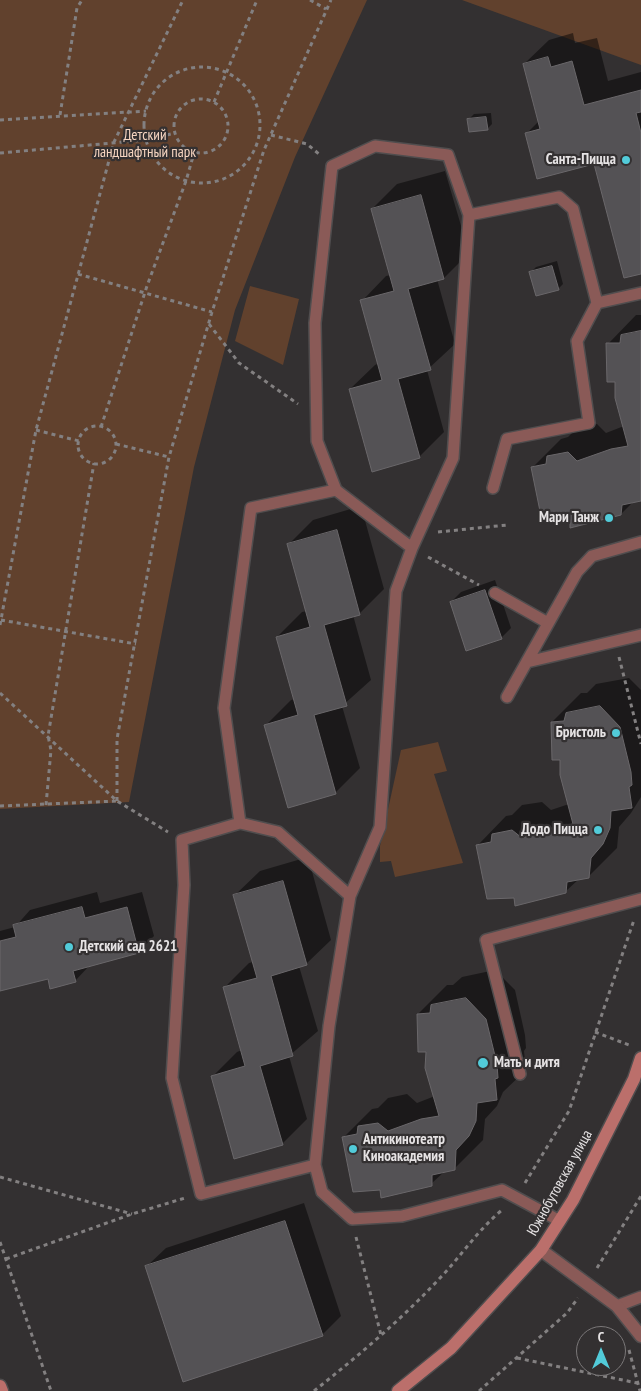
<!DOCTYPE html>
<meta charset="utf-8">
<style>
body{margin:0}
#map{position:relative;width:641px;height:1391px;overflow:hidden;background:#333031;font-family:"PT Sans Narrow",sans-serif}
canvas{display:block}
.north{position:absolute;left:576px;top:1326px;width:50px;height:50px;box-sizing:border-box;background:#333031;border:1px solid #7b7879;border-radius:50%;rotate:0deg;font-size:14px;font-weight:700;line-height:20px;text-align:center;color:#e6e3e4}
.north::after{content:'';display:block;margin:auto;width:18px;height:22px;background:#52cbd9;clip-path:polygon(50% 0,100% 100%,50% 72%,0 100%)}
</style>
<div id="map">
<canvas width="641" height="1391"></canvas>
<div class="north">С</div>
</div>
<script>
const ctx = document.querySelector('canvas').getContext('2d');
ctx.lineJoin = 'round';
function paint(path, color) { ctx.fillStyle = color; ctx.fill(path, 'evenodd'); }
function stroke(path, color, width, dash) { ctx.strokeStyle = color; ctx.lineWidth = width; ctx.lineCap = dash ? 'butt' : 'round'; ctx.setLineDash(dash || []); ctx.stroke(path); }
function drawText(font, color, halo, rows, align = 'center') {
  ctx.font = font + ' "PT Sans Narrow",sans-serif'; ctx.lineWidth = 4.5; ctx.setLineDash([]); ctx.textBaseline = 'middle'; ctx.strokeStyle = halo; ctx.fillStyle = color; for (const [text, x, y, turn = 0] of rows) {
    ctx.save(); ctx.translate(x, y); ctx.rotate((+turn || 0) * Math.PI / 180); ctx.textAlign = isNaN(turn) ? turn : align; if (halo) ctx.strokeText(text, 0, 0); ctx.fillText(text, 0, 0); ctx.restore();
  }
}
const green = new Path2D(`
 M0,0H367L295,157L235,310L194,467L129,802L0,809Z
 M462,0H641V65Z
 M250,286L299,299L283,365L235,341Z
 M438,742L447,771L434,774L463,863L395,877L391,861L380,862V846L401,750Z`);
const shadow = new Path2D(`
 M573,33L575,43L597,38L608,81L641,72V272L595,163L527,133L539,121L524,64L549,40Z
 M491,113L492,124L487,129L469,119L474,114Z
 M445,171L469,253L444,278L437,279L455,344L427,370L444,432L419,457L350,389L375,365L379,363L362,301L386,276L391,275L372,209L397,184Z
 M557,261L563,284L558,289L531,272L536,267Z
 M636,315H641V330L635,331V334L641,332V500L634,501L621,514L571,518L533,467L561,439L568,437L577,428L597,424L606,433L624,426L617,380L608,344Z
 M361,506L384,589L360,613L353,615L371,680L342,706L360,768L335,793L266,725L291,700L295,699L277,637L302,612L307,611L288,545L313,520Z
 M495,580L511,628L501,638L451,602L461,592Z
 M629,678L641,690V797L631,813L619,827L617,848L588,877L579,879L565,892L516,897L478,845L506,816L512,815L522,805L542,802L551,810L569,804L562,758L552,722L581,693H587L596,684Z
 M308,857L331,940L306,964L299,966L318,1031L289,1056L307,1119L282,1144L213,1076L237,1052L242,1050L224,988L249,963L253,962L235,895L260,871Z
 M97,892L100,903L142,892L154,936L139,952L90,965L75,981L49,977L0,990V931L15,927L30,910Z
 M495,970L515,990L525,1035L526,1048L524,1051L526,1070L503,1092L497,1106L485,1119L483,1140L454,1169L445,1171L431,1184L381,1189L343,1138L372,1109L378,1108L388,1098L407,1094L417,1103L435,1096L427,1050L418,1014L447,985H453L462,977Z
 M304,1203L341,1316L322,1335L146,1267L166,1248Z`);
const building = new Path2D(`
 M548,57L551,67L572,61L584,105L641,90V112L636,113L641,133V274L624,278L594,164L537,179L525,133L540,129L523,64Z
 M486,117L488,130L469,132L467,119Z
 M421,195L444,279L408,289L431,370L398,379L420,458L372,472L349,389L382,380L360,300L394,291L371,209Z
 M552,266L559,290L536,296L529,272Z
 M641,331V501L622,505L621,515L570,528V520L542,521L531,467L546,464L547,456L568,452L577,461L611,449L628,446L615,398V382H607L606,343H620L621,335Z
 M337,530L360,615L324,625L347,706L314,715L336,794L288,808L264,725L298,715L276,637L310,627L287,544Z
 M485,590L502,639L466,651L450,602Z
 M600,706L620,727L631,772L632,785L629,787L632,808L611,811L610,828L603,844L591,858L589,878L567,882L566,893L515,906L514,898L487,899L476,845L491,842L492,834L512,830L522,838L555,827L573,824L560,775V760H552L551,722L564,721L566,713Z
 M283,881L307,965L271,976L293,1056L260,1066L283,1145L234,1159L211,1076L245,1066L223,987L257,978L233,895Z
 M82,907L85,918L127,907L139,953L73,971L76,982L50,989L48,979L0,991V941L16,937L13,925Z
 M466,998L486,1019L497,1064L498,1078L495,1079L497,1100L477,1103L476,1121L469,1136L456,1150L455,1170L432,1175V1186L381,1198L380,1190L353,1192L342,1137L357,1134L358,1126L378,1123L388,1131L421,1119L439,1116L425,1068L426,1052H418L417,1014L430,1013L431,1005Z
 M285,1221L323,1336L183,1382L145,1266Z`);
const path = new Path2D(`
 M310,0L326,9
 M144 125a58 58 0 1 1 116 0a58 58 0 1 1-116 0Z
 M174 126a27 27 0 1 1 54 0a27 27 0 1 1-54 0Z
 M214,102L257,0
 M60,115L77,8L82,0
 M0,120L146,111
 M271,135L307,144L319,154
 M0,153L146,140L175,133
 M78,274L212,312
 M209,324L239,363L298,404
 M78 445a19 19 0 1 1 38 0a19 19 0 1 1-38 0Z
 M101,427L147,286L186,181L194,153
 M36,430L79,441
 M116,444L169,457
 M438,532L507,525
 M428,557L479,585
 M1,620L136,644
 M0,625L36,430L114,142L183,0
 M619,657L641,744
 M0,693L117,801L168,832
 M117,801V739L169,457L212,312L264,150L331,0
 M46,805L51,750L48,736L94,463
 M0,806L117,801
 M595,1032L629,1045
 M0,1177L132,1214
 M525,1183L569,1111L634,920
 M356,1237L381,1335
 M0,1242L51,1391
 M6,1259L132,1214L185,1198
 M597,1268L641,1196
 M629,1350L640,1391
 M517,1358L637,1383
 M314,1391C358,1356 401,1320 440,1278C461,1256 478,1230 502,1210
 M479,1391L567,1313L578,1298`);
const lane = new Path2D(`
 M493,488L507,439L589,423L577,341L597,303
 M336,490L412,548
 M495,593L548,623
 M527,662L641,635
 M507,697L577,572L592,556L641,542
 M240,823L224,708L251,508L336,490L317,441L315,323L332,166L375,146L448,155L469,215
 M520,1074L486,940L641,899
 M315,1165L201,1194L172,1078L184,885L182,840L240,823L278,832L350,896
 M560,1221L502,1190L402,1216L352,1219L322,1192L315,1165L329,1026L350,896L380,827L396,591L412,548L453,458L469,215L559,197L573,209L597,303L641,293
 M617,1306L641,1297`);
const street = new Path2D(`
 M541,1250L617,1306L641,1336`);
const secondary = new Path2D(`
 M0,1386L2,1391
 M398,1391L451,1348L541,1250L573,1200L634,1079L641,1058`);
const markers = [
 [626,160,5,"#52cbd9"],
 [609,518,5,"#52cbd9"],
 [616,733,5,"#52cbd9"],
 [598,830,5,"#52cbd9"],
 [69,947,5,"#52cbd9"],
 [483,1063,6,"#52cbd9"],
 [353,1149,5,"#52cbd9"]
];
const parkNames = [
 ["Детский",145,136],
 ["ландшафтный парк",145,153]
];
const poiNames = [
 ["Санта-Пицца",616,160],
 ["Мари Танж",599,518],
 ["Бристоль",606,733],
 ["Додо Пицца",588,830],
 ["Детский сад 2621",79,947,"left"],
 ["Мать и дитя",494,1063,"left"],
 ["Антикинотеатр",363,1140,"left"],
 ["Киноакадемия",363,1157,"left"]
];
const streetNames = [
 ["Южнобутовская улица",560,1183,-61]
];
paint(green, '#61412d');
paint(shadow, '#0007');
paint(building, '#545255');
stroke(building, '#6a676a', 1);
stroke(lane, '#504d4e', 14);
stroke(street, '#504d4e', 15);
stroke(secondary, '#504d4e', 15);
stroke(path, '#838081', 3, [4, 4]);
stroke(lane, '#8a5a57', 11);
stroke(street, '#8a5a57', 12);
stroke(secondary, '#bb6f6b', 12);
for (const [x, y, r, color] of markers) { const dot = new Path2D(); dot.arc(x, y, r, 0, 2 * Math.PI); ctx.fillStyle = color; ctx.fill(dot); stroke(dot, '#333031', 2); }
drawText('15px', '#f6d5c1', '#333031', parkNames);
drawText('bold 15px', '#e6e3e4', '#333031', poiNames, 'right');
drawText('15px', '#e6e3e4', '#333031', streetNames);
</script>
